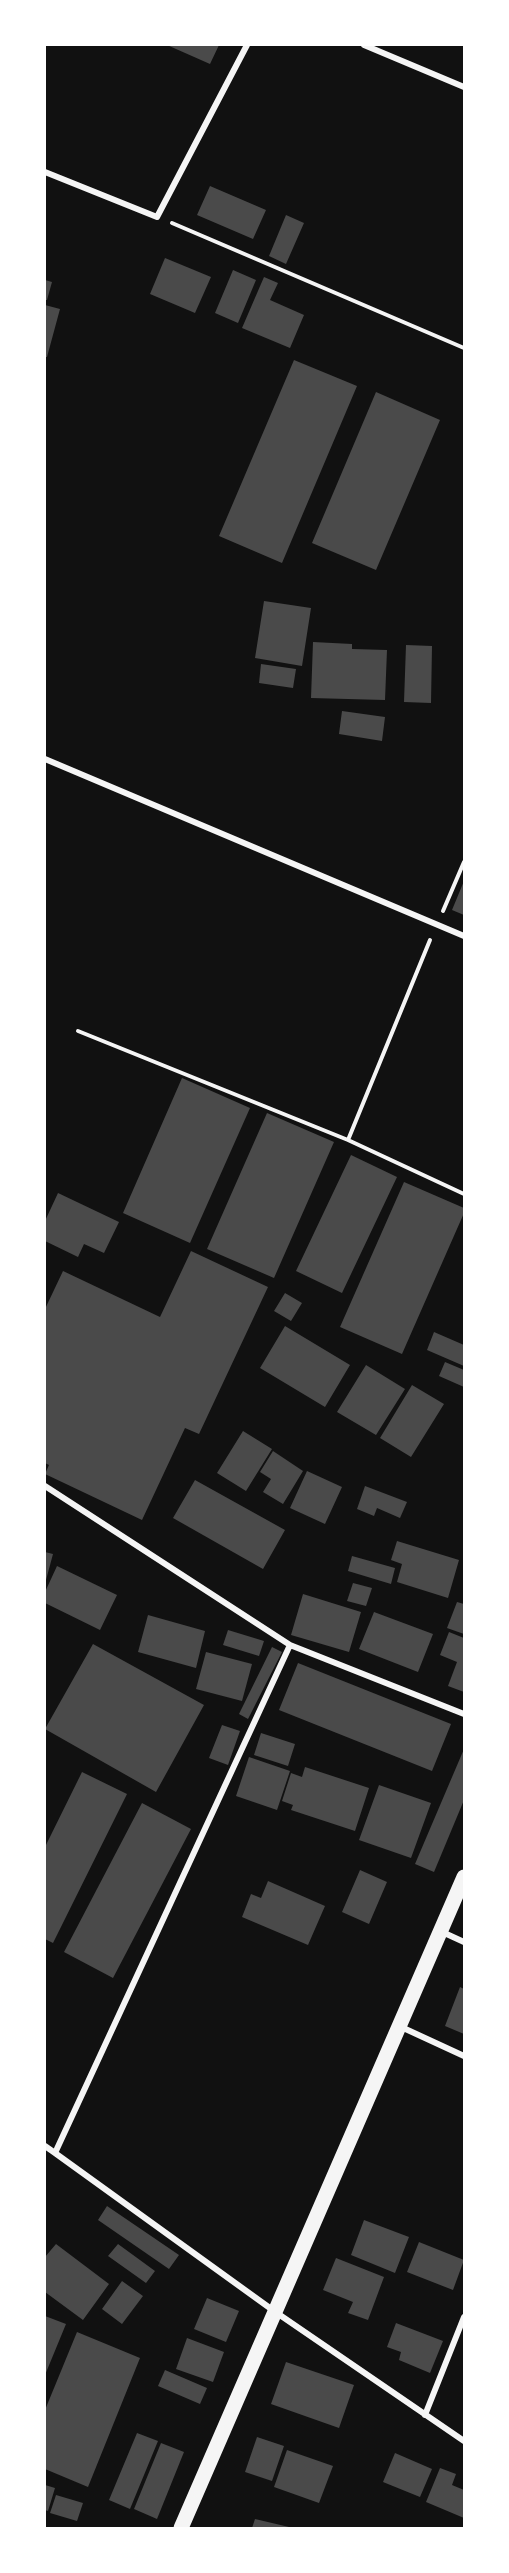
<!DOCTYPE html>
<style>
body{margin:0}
#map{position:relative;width:509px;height:2573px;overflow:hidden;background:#111;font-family:Barlow,sans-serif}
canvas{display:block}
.frame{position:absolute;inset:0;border:46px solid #fff;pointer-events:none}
</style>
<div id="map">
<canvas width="509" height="2573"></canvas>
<div class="frame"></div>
</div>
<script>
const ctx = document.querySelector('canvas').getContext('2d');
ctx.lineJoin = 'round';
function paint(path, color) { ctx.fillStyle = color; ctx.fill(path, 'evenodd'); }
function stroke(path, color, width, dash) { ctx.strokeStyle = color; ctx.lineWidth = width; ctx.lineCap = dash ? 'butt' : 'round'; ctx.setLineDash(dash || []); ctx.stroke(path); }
const building = new Path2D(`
 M167,45H219L210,64Z
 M210,186L266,210L253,239L197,215Z
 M286,215L304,223L286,264L269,256Z
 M165,258L211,277L195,313L150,294Z
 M233,270L256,280L238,323L215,313Z
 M264,277L278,283L270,300L304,315L290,348L242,328Z
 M45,280L52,282L47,300H45Z
 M45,305L60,309L47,357H45Z
 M294,360L357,386L282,563L219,536Z
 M376,392L440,420L376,570L312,543Z
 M264,601L311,608L302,666L255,658Z
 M313,642L352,644V649L387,650L385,700L311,698Z
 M406,645L432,646L431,703L404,702Z
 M261,664L296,669L293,688L259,683Z
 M342,711L385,717L382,741L339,734Z
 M464,881V915L452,910Z
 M182,1078L250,1108L190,1243L123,1213Z
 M267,1113L334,1142L274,1278L207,1249Z
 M351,1155L397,1177L342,1293L296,1271Z
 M404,1182L464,1208V1213L402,1354L340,1327Z
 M58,1193L119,1222L104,1253L84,1244L78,1257L45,1241V1221Z
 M191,1251L268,1287L199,1434L185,1428L142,1520L45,1474L49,1465L45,1463V1309L63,1271L160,1317Z
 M285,1293L302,1303L291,1321L274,1311Z
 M285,1326L350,1365L325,1407L260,1368Z
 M434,1332L464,1345V1366L427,1350Z
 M445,1362L464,1370V1387L439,1376Z
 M366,1365L405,1389L376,1435L337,1412Z
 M412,1385L444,1404L411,1457L380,1438Z
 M243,1431L272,1449L246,1491L217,1473Z
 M273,1451L303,1471L283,1504L263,1492L271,1479L260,1472Z
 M307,1471L342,1487L325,1524L290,1508Z
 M195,1480L285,1530L263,1569L173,1518Z
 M365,1486L407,1502L400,1518L377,1508L374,1516L357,1509Z
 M397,1541L459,1560L448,1598L397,1582L402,1564L391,1560Z
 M45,1552L53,1554L46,1580H45Z
 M352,1556L395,1568L391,1584L348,1571Z
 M57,1566L117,1595L100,1630L45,1603V1592Z
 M353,1583L372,1588L366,1606L347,1601Z
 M303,1594L361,1612L349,1652L291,1635Z
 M457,1602L464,1604V1634L447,1628Z
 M374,1612L433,1634L418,1672L359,1649Z
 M148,1615L205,1631L196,1668L138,1652Z
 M228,1630L264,1641L259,1656L223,1645Z
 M449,1632L464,1638V1692L448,1686L457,1662L440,1655Z
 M93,1644L204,1705L156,1792L45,1729Z
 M272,1647L282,1652L248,1719L239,1714Z
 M206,1652L252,1664L242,1701L196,1689Z
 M298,1663L451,1724L432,1771L279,1710Z
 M222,1725L240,1731L228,1765L209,1758Z
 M261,1733L295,1744L288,1766L254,1755Z
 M464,1749V1800L434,1872L415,1864Z
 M249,1757L290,1771L277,1810L236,1796Z
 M305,1767L369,1788L355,1831L291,1810L293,1805L282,1801L291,1773L302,1777Z
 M82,1772L127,1794L53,1943L45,1939V1847Z
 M379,1785L431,1803L411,1858L359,1840Z
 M142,1803L191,1829L113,1978L64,1952Z
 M360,1870L387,1882L369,1924L342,1912Z
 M268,1881L325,1906L308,1945L242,1917L251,1894L261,1898Z
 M460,1987L464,1989V2034L445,2026Z
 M107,2206L179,2255L169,2269L98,2220Z
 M364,2220L409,2237L395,2273L351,2255Z
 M419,2242L464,2260L453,2290L407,2272Z
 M56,2244L109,2284L83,2320L45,2292V2257Z
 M118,2244L155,2271L146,2283L108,2256Z
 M336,2258L384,2277L368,2320L348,2313L353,2302L323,2290Z
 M122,2281L143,2296L122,2324L102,2309Z
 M207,2298L239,2311L226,2342L194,2329Z
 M45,2316L66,2324L45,2375Z
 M396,2323L443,2341L430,2373L399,2360L401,2352L387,2347Z
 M77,2332L140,2358L88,2487L45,2469V2410Z
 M187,2338L224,2352L213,2382L176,2369Z
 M286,2362L354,2385L339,2428L271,2404Z
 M165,2370L207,2388L200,2404L158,2386Z
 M137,2433L158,2441L130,2509L109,2500Z
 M257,2437L284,2446L272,2481L245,2472Z
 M161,2443L184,2452L157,2519L134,2509Z
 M287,2450L333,2466L319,2503L274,2487Z
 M395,2453L432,2469L420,2497L383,2482Z
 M440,2468L456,2474L452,2485L464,2490V2518L426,2502Z
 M45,2485L55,2488L48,2511L45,2510Z
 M56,2495L83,2503L77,2521L50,2513Z
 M255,2519L289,2527L288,2528H252Z`);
const path = new Path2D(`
 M172,223L464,348
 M443,911L464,862
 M78,1031L348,1140L464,1194
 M348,1140L430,940`);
const minor = new Path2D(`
 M364,45L464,87
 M45,172L157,217L247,45
 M45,759L464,936
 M45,1486L290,1645L464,1714
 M440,1931L464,1942
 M399,2026L464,2056
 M45,2146L55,2153L290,1645
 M55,2153L274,2311L464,2441
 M425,2415L464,2317`);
const primary = new Path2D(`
 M181,2528L464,1877`);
paint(building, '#4a4a4a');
stroke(path, '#f5f5f5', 4);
stroke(minor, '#f5f5f5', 6);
stroke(primary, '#f5f5f5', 15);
</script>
